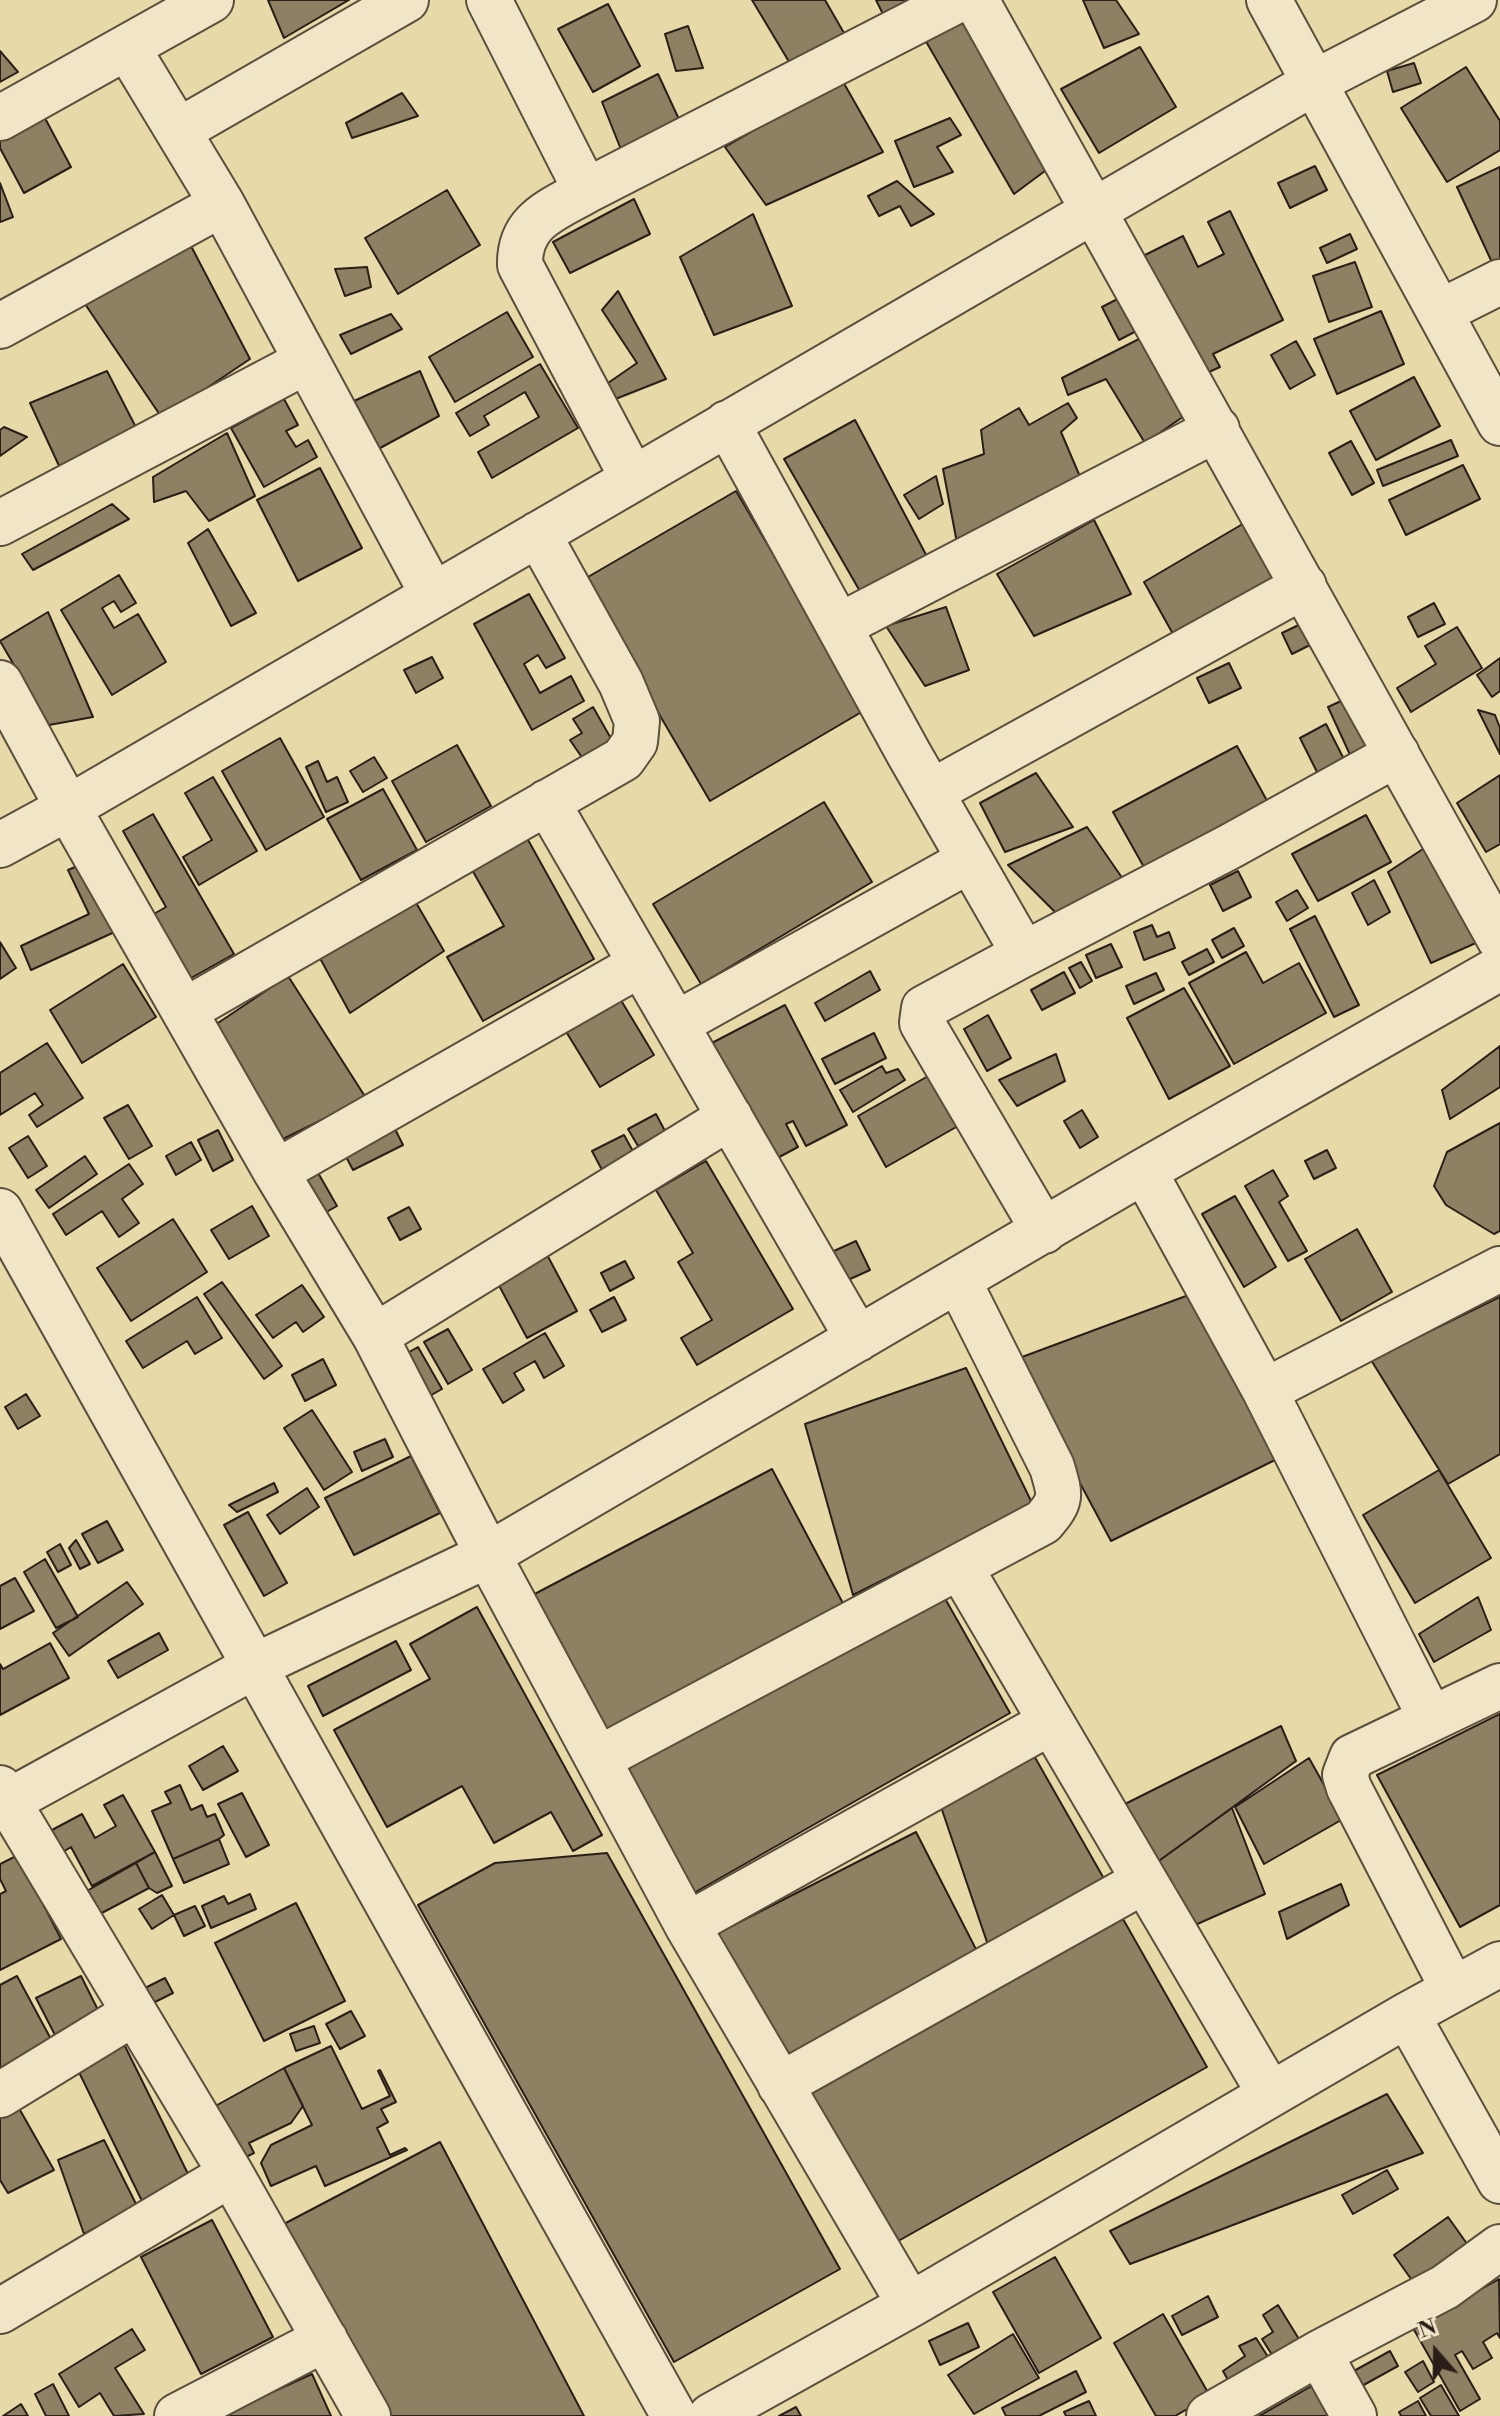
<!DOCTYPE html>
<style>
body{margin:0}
#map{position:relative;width:1500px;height:2416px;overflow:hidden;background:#e8d9a9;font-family:"Libre Bodoni",serif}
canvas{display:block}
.north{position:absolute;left:1396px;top:2312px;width:80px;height:80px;-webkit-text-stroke:6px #f0e6c7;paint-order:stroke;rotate:340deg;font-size:22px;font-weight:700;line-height:32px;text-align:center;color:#2a1f18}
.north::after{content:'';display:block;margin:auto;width:28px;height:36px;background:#2a1f18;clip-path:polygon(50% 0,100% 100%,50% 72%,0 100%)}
</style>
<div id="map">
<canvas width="1500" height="2416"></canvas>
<div class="north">N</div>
</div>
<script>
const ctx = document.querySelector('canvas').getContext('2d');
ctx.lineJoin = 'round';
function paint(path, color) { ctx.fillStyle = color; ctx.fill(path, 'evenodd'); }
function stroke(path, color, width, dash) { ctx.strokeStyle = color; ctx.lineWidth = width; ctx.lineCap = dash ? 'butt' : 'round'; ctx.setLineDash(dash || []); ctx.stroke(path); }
const building = new Path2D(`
 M268,0H349L284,38Z
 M752,0H825L844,33L791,65Z
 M876,0H913L883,14Z
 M1083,0H1116L1139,34L1104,48Z
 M608,4L640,66L593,92L558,29Z
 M967,17L1053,165L1014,194L924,38Z
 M688,26L703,68L676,71L665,34Z
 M1140,47L1176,107L1099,153L1061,89Z
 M0,51L18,72L0,82Z
 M1414,63L1421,83L1393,92L1387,71Z
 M1466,67L1500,121V150L1447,182L1401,108Z
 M658,74L683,128L622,152L602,102Z
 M842,80L883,152L766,205L725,147Z
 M402,93L418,116L352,138L346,123Z
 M38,105L71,167L24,193L0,148V125Z
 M950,118L961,135L937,147L953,172L914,187L895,141Z
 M1315,166L1327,190L1290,208L1278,183Z
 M1500,167V269L1496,271L1457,187Z
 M897,181L934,214L911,226L900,206L879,216L868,196Z
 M0,183L13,217L0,222Z
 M447,190L480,245L398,294L365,238Z
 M634,199L650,234L570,273L553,242Z
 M1230,211L1283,320L1213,354L1220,367L1209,372L1204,364L1198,367L1143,256L1183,236L1198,267L1224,254L1208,222Z
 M753,214L792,306L714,335L680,257Z
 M1350,234L1357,249L1327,263L1320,248Z
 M191,246L250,359L162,418L85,304Z
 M1355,262L1372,307L1329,322L1313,276Z
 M367,267L371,287L345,296L335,269Z
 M618,291L666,379L613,400L608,383L637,363L602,310Z
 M1127,294L1144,327L1119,340L1102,307Z
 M1381,311L1404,364L1337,394L1314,339Z
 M507,312L533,357L455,402L429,357Z
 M391,314L402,329L351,354L340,335Z
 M1141,338L1187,414L1145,443L1106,379L1068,395L1062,378Z
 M1296,341L1315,375L1290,389L1271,355Z
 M540,364L578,428L492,478L478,452L539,417L525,392L484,416L489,425L470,436L456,413Z
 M107,371L143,441L66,481L30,403Z
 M420,371L439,416L371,453L343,406Z
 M1414,377L1440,426L1376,460L1350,411Z
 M284,399L298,425L286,431L296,447L308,440L317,457L264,487L231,428Z
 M1068,403L1077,418L1061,432L1081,479L957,543L943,469L984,454L981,430L1019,408L1029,425Z
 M855,420L933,568L865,600L784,459Z
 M4,427L27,437L0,456V430Z
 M227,433L255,496L209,521L186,491L154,502L153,477Z
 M1451,440L1458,456L1383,486L1377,470Z
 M1351,441L1374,483L1352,495L1329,453Z
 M1463,465L1480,499L1406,535L1389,500Z
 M320,468L362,548L298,581L257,500Z
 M936,476L943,504L919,519L904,495Z
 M736,491L865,710L710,801L581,581Z
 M112,504L129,519L33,570L22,554Z
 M1094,520L1131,594L1034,636L997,574Z
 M1246,522L1289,592L1178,643L1144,582Z
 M208,529L256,613L231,626L188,543Z
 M119,575L136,603L121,612L114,601L102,608L114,628L138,614L166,662L112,695L61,610Z
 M529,594L565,658L546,668L538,655L524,664L540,693L571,676L584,701L532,730L474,624Z
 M1434,603L1445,624L1418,637L1408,617Z
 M946,607L969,670L925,686L886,626Z
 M48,612L93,717L49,725L0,641Z
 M1305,622L1314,643L1292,654L1282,633Z
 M1457,627L1482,668L1411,712L1397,688L1436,664L1425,646Z
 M432,657L443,678L416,693L404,670Z
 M1500,658V691L1492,697L1477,675Z
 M1229,663L1241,688L1209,703L1197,678Z
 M1352,696L1376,747L1352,759L1328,707Z
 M593,707L613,742L583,759L570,740L582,733L573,719Z
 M1478,710L1495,715L1500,728V754Z
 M1326,724L1348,767L1321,780L1300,738Z
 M280,738L324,817L266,850L222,771Z
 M457,745L491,806L426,842L392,781Z
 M1237,746L1271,808L1145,869L1113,812Z
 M374,757L387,778L363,792L350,771Z
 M318,761L327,782L337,777L348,802L326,812L306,767Z
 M1036,773L1073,827L1005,852L980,803Z
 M1500,775V844L1486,852L1457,803Z
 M213,777L257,851L199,885L183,857L212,840L185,793Z
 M383,789L417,850L361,880L327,819Z
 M824,802L872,882L701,984L653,904Z
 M153,814L234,954L175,987L138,923L166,907L123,831Z
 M1366,815L1391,862L1318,901L1292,854Z
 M1087,827L1125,882L1062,919L1008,865Z
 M527,838L594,959L483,1021L447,957L504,926L471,868Z
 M1429,845L1478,942L1431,963L1388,872Z
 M87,862L119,930L31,970L21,946L89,914L68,870Z
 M1238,871L1251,897L1223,911L1210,885Z
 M1374,880L1390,912L1368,925L1352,893Z
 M1297,890L1308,908L1287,921L1276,902Z
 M411,894L444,951L350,1013L316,951Z
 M1315,916L1359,1005L1334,1017L1290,929Z
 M1152,925L1157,937L1169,932L1175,948L1144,960L1134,932Z
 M1234,928L1244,946L1222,958L1212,940Z
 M0,942L16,968L0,979Z
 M1111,944L1122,967L1096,978L1086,955Z
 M1207,949L1214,962L1189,975L1182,962Z
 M1246,952L1263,983L1299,963L1326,1013L1234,1064L1189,983Z
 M1081,962L1092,981L1080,988L1069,968Z
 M123,964L156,1017L82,1063L50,1010Z
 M870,971L880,990L825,1021L815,1003Z
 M1064,972L1075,993L1042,1010L1031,990Z
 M1156,973L1164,990L1134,1004L1126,986Z
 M288,976L366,1098L281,1140L212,1027Z
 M1184,988L1230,1066L1169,1099L1127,1018Z
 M616,992L654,1055L600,1087L562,1025Z
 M785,1005L847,1125L806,1146L793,1121L786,1124L798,1147L768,1163L706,1046Z
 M988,1015L1011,1058L987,1071L964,1029Z
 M874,1033L886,1058L835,1084L822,1059Z
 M47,1043L83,1098L37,1127L29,1115L43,1105L35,1093L0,1115V1073Z
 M1500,1046V1087L1450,1119L1442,1090Z
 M1056,1054L1065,1081L1017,1106L999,1080Z
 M882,1066L886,1073L898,1069L905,1080L853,1112L840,1090Z
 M937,1071L965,1122L886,1167L858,1116Z
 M128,1105L152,1146L129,1159L104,1118Z
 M1082,1110L1098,1137L1080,1148L1064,1121Z
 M656,1114L665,1131L638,1146L628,1129Z
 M1500,1123V1231L1494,1234L1446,1205L1434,1186L1447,1152Z
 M393,1125L403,1145L353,1170L343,1151Z
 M218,1130L233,1160L213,1171L198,1140Z
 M624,1135L634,1153L602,1170L592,1151Z
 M28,1136L47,1166L28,1178L9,1148Z
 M191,1142L201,1160L176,1175L166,1156Z
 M1327,1150L1336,1168L1314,1179L1305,1161Z
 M85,1156L97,1174L49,1208L36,1190Z
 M706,1161L793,1309L697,1365L681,1338L712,1320L678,1262L693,1253L656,1190Z
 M129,1164L143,1184L122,1199L139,1223L119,1237L102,1211L66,1235L53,1214Z
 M313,1164L337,1206L314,1219L289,1177Z
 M1273,1170L1288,1196L1279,1202L1307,1251L1288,1261L1245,1186Z
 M1235,1196L1276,1267L1244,1287L1202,1214Z
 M252,1206L269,1236L229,1259L211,1230Z
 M409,1207L421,1229L400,1240L388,1218Z
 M173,1219L207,1272L131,1321L97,1268Z
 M1357,1229L1392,1292L1341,1321L1305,1259Z
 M856,1241L870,1270L837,1285L823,1256Z
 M545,1251L577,1311L527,1338L495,1278Z
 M625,1261L634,1278L610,1291L601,1273Z
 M222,1282L282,1366L264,1379L204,1294Z
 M302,1285L324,1317L303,1332L296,1322L273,1338L256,1315Z
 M1194,1293L1279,1458L1111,1541L1014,1360Z
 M197,1297L222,1338L195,1354L187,1341L143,1368L126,1341Z
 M614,1297L626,1320L602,1332L590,1310Z
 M1500,1297V1454L1448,1484L1371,1360Z
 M448,1329L472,1370L448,1384L424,1342Z
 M545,1333L564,1366L544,1378L535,1361L514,1373L524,1390L503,1403L483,1369Z
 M418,1347L442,1389L419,1402L395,1360Z
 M323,1359L336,1385L305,1401L292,1375Z
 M966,1368L1033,1505L853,1595L805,1424Z
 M26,1394L40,1416L18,1429L5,1407Z
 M312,1410L352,1472L324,1490L284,1428Z
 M385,1439L393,1457L362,1471L354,1452Z
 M411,1456L440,1513L354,1555L325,1498Z
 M772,1469L846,1609L604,1738L529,1597Z
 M1439,1470L1491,1558L1415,1603L1363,1515Z
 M274,1483L278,1492L237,1512L229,1505Z
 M307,1488L319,1507L280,1534L267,1515Z
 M248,1512L287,1583L264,1596L224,1525Z
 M107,1521L123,1550L98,1563L82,1534Z
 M76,1540L90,1564L80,1569L69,1548Z
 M60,1544L71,1565L58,1572L47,1552Z
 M45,1559L78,1617L56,1628L24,1572Z
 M15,1578L34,1611L0,1629V1586Z
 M127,1582L143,1604L69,1656L53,1633Z
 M939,1588L1010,1713L692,1894L621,1769Z
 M1478,1597L1491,1630L1434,1662L1419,1634Z
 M477,1607L602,1835L573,1851L551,1812L494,1843L462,1786L387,1827L334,1730L430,1679L410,1644Z
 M159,1633L168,1650L118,1678L108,1661Z
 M396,1641L411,1670L323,1716L308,1686Z
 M50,1643L69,1678L0,1715V1664L3,1669Z
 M1500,1714V1905L1460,1927L1377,1775Z
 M1281,1726L1296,1761L1156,1863L1117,1808Z
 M223,1746L238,1771L203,1790L189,1766Z
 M1033,1754L1107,1884L989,1948L940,1804Z
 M1309,1758L1343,1819L1264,1864L1235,1807Z
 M180,1785L191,1810L202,1805L207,1817L215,1814L224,1835L219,1839L173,1859L152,1811L171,1803L165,1792Z
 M242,1793L269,1845L246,1857L218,1804Z
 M123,1795L155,1852L92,1886L71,1847L63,1852L52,1830L82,1814L95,1838L116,1826L104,1805Z
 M1232,1808L1265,1894L1186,1929L1156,1863Z
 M916,1832L983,1963L784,2065L716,1934Z
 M219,1839L229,1864L184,1883L173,1859Z
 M155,1852L172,1886L157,1893L149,1888L136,1863Z
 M607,1853L840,2269L674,2362L418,1905L495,1863Z
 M18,1855L61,1939L0,1970V1894L6,1891L0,1879V1864Z
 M136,1863L149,1888L98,1915L85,1892Z
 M1341,1884L1349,1905L1287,1939L1279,1912Z
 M250,1894L256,1909L211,1928L202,1906L224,1896L228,1904Z
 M162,1895L174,1915L152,1929L139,1909Z
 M296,1903L345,2001L264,2041L215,1943Z
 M195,1906L205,1926L184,1936L174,1915Z
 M1123,1919L1207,2067L893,2244L809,2095Z
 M17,1976L52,2041L0,2069V1985Z
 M81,1976L100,2014L56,2037L36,1998Z
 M165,1978L173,1993L147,2006L139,1991Z
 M351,2011L365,2036L340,2049L326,2024Z
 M314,2026L320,2043L296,2051L290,2034Z
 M120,2036L190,2178L142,2201L73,2060Z
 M331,2046L362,2109L390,2096L378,2071L380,2070L396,2102L381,2109L388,2122L377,2128L390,2155L405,2148L407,2150L325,2186L316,2166L271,2186L261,2163L271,2145L312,2125L284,2068Z
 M284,2068L303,2106L291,2123L249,2143L254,2153L236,2162L210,2109Z
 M1387,2094L1423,2153L1130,2264L1110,2231Z
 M16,2103L54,2170L8,2193L0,2180V2111Z
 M104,2140L137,2206L84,2234L58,2160Z
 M440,2142L584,2416H382L282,2225Z
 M1387,2170L1398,2189L1353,2214L1342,2195Z
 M1448,2217L1470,2248L1416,2286L1394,2255Z
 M212,2220L273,2337L201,2374L141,2257Z
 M1055,2257L1101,2338L1039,2373L993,2292Z
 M1499,2279L1500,2338L1497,2333L1483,2342L1492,2358L1473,2369L1462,2351L1455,2355L1480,2399L1460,2411L1413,2328Z
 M1208,2296L1218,2317L1182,2335L1172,2316Z
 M1278,2305L1302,2344L1276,2361L1262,2339L1273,2332L1263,2315Z
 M1163,2314L1210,2396L1175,2416H1156L1114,2343Z
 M968,2323L979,2347L940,2365L929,2341Z
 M132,2329L145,2350L115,2368L144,2414L114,2416L100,2393L79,2407L59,2374Z
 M1013,2334L1039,2378L974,2414L948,2375Z
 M1256,2338L1270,2360L1230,2384L1223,2371L1245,2356L1239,2346Z
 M1390,2351L1398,2366L1360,2387L1352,2372Z
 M1423,2361L1434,2382L1418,2392L1405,2372Z
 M1076,2371L1086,2392L1039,2416H1006L1002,2408Z
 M312,2374L331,2416H220Z
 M1324,2379L1344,2416H1259Z
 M53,2384L69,2416H46L35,2394Z
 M1441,2385L1459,2416H1431L1420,2398Z
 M1089,2401L1096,2416H1066L1064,2412Z
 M1418,2401L1426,2416H1401L1399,2412Z
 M21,2404L28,2416H3Z
 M796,2407L801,2416H779Z`);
const minor = new Path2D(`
 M489,0L586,191
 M976,0L1500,940
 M1269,0L1500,423
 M127,47L222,204L433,595
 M0,118L211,0
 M178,131L406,0
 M1440,312L1500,282
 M0,326L222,204
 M727,423L909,754L1024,954L1229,847L1397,754
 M633,479L520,265C519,220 553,210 586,191L958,0
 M0,523L307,361
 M839,626L1217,429
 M0,683L68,808L276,1172L375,1336L488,1555L687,1925L910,2305
 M931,792L1304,586
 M547,802L858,1339
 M0,845L68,808L1315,82L1474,0
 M1024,954L924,1008L922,1023L929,1035L1044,1231
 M184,1011L623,759L635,742L637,721L621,683L538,534
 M676,1024L970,860
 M1144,1171L1265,1391L1431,1719
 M276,1172L641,964
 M0,1211L674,2416
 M375,1336L730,1117
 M1265,1391L1500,1269
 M960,1567L1270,2094
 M598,1759L1043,1522C1063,1499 1060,1495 1052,1467L958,1280
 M0,1788L231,2174L368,2416
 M0,1806L255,1666L488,1555L1144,1171L1500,968
 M687,1925L1051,1722
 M1453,1989L1349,1788L1345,1775L1352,1757L1500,1686
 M1407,2015L1500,2181
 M780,2085L1144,1881
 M0,2095L134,2013
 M0,2311L231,2174
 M1319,2353L1354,2416
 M177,2416L325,2339
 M711,2416L910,2305L1407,2015L1500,1964
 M1209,2416L1319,2353L1445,2287L1500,2247`);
paint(building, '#8d8063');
stroke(building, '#2a1f18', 2);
stroke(minor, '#5a4e3c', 48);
stroke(minor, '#f0e6c7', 44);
</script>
